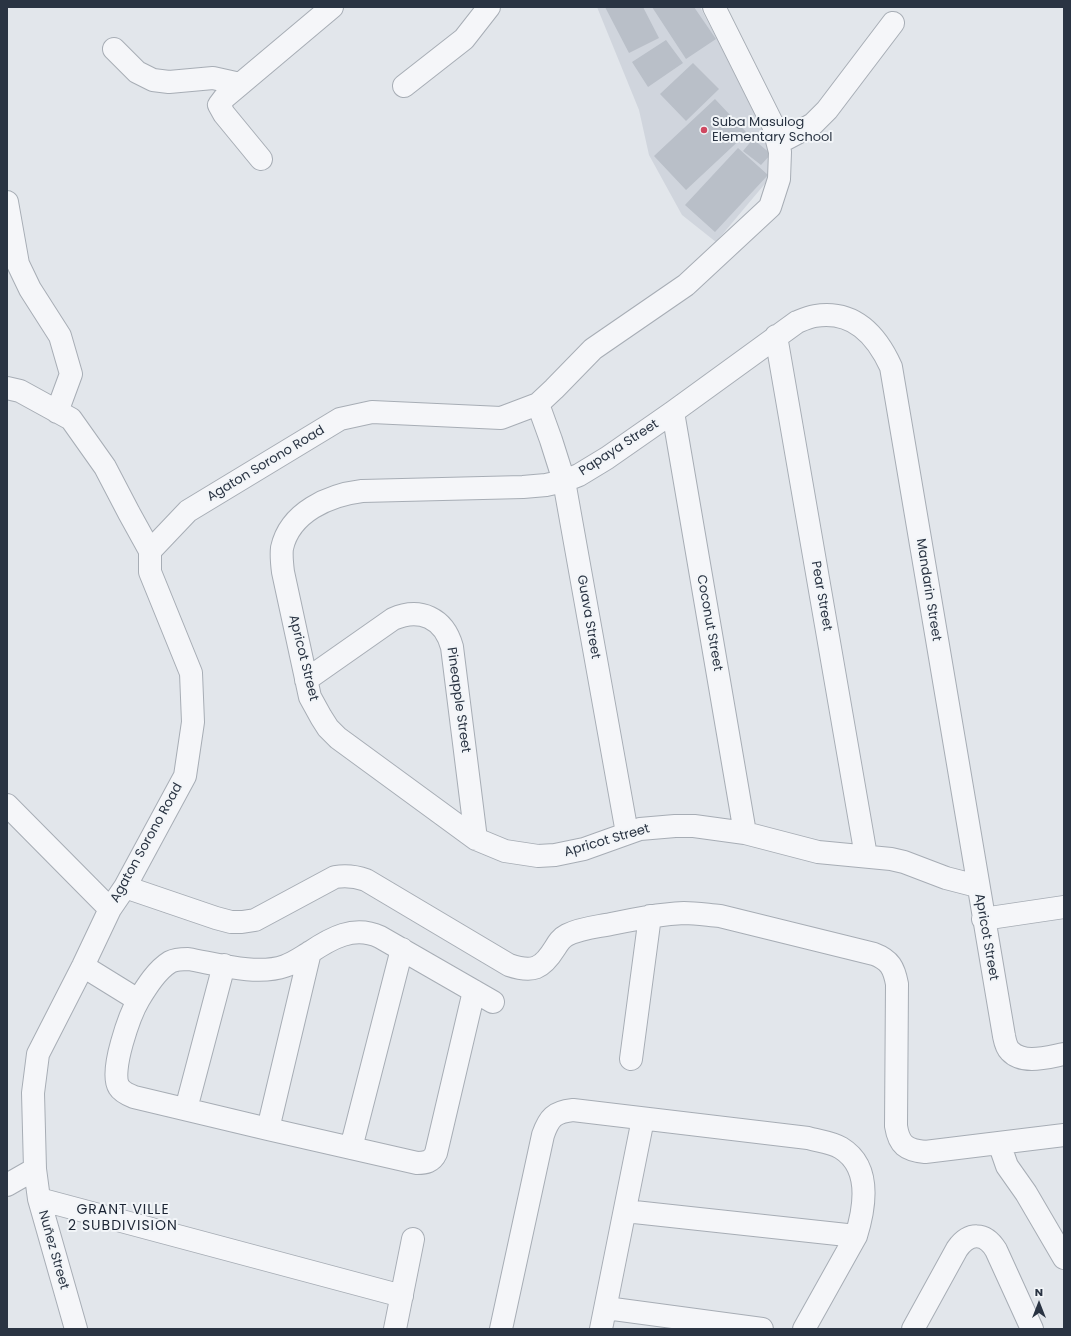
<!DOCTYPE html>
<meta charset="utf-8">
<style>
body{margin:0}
#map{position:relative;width:1071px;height:1336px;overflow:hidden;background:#e2e6eb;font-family:Poppins,sans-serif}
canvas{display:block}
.frame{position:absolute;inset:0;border:8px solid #2a3443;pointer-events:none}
.north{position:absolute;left:1019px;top:1284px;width:40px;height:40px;-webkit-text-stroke:3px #f2f5f8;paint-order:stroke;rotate:0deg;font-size:11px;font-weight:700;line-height:16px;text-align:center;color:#2a3443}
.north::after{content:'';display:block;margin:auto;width:14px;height:18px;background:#2a3443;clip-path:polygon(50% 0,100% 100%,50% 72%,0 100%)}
</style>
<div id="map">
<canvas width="1071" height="1336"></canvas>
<div class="frame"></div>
<div class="north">N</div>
</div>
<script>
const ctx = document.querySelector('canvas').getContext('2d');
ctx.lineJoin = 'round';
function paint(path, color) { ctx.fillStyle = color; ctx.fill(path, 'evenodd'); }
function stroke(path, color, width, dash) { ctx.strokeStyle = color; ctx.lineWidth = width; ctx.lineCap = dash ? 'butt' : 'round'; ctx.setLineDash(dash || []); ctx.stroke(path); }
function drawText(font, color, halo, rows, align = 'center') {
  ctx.font = font + ' Poppins,sans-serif'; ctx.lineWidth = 4; ctx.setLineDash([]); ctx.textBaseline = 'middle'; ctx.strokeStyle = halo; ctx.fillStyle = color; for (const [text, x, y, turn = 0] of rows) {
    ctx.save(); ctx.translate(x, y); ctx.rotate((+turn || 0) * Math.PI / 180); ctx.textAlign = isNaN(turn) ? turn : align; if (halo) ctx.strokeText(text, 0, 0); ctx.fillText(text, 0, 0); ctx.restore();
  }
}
const built = new Path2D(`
 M597,7H700L757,114L771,145L774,173L716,242L682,215L649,155L639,110Z`);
const building = new Path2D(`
 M605,7H643L659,38L629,53Z
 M652,7H694L716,39L686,59Z
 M666,40L683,63L648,87L632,62Z
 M693,63L719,89L686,121L660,94Z
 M715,99L747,133L686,190L654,156Z
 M753,139L771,154L761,165L743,151Z
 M738,148L768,175L715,232L685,205Z`);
const minor = new Path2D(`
 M114,49L137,72L153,80L169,82L213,78L240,84
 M404,86L464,39L489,7
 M778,143L799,132L813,124L827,110L893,23
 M261,159L224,114L219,105L225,97L332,7
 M7,202L18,264L30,289L60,336L71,374L57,412
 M776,336L866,856
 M7,388L20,391L71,419L105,467L129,513L150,551
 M538,404L551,440L564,481L627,833
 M673,412L745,833
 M306,680L393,619C420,607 444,618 452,647L476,839
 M7,805L110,909
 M977,886L946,878L904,862L891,859L818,852L745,833L694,826H675L640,829L584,849L555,855L538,856L505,851L476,839L338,738L328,728L321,717L310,697L283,572C282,564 281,556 282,548C290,512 329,495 362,491L523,487L546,485L564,481L579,475L607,458L673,412L797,322C802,320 809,317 815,316C853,310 876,334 891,367L1004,1036C1005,1041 1006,1047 1010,1051C1023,1065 1048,1057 1064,1054
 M125,887L216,918L231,922H242L255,920L335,877C347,875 355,876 366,880L509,965C533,973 542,969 555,948C558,943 561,938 567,935C581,928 596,927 611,924C635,919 659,914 684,913C696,913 708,915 720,916L874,954C890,960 894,968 897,984L896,1126C899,1145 906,1150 925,1152L1064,1135
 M983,919L1064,907
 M83,966L138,1000
 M474,991L436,1153C432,1162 425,1163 417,1163L268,1129L134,1097C129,1095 122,1092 119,1087C109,1072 130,1014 139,999C147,986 157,970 170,962C176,959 182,959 188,959C217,964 257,976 285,966C294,963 302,957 309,953C331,938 354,925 380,937L493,1002
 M631,1059L650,916
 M186,1109L224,965
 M268,1129L310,952
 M999,1143L1007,1166L1026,1193L1064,1258
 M351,1148L402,949
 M7,1185L35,1169
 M39,1199L402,1296
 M625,1211L856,1236
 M606,1308L762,1329
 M76,1329L39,1199L35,1169L33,1093L38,1054L83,966L110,909L125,887L185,776L193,722L191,673L150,572V551L188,511L340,419L372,412L501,418L538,404L554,389L593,349L686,285L770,207L779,179L780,152L773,125L714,7
 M395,1329L413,1239
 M501,1329L543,1135C549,1118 554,1112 573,1110L808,1138C818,1141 831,1142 841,1148C872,1167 865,1207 856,1236L804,1329
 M601,1329L643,1119
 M913,1329L957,1249C969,1232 985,1232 996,1250L1032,1329`);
const markers = [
 [704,130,4,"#cf4860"]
];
const poiNames = [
 ["Suba Masulog",712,123],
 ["Elementary School",712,138]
];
const streetNames = [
 ["Papaya Street",619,448,-33],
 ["Agaton Sorono Road",266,464,-31],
 ["Mandarin Street",928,590,81],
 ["Pear Street",821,596,80],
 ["Guava Street",588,617,80],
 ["Coconut Street",709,623,80],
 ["Apricot Street",303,658,76],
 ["Pineapple Street",458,700,82],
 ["Apricot Street",607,841,-16],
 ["Agaton Sorono Road",147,843,-61],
 ["Apricot Street",986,937,80],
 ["Nuñez Street",53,1250,74]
];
const neighbourhoodNames = [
 ["GRANT VILLE",123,1210],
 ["2 SUBDIVISION",123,1226]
];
paint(built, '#d0d5dd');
paint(building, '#b9bfc8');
stroke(minor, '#a7adb5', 24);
stroke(minor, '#f5f6f9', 22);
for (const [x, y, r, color] of markers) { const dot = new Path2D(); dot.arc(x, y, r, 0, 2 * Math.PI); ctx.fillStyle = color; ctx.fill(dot); stroke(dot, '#f2f5f8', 1.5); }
drawText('13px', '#2a3443', '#f2f5f8', poiNames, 'left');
drawText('13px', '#2a3443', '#f2f5f8', streetNames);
ctx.letterSpacing = '1px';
drawText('14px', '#1c2534', '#f2f5f8', neighbourhoodNames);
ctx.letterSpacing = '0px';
</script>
